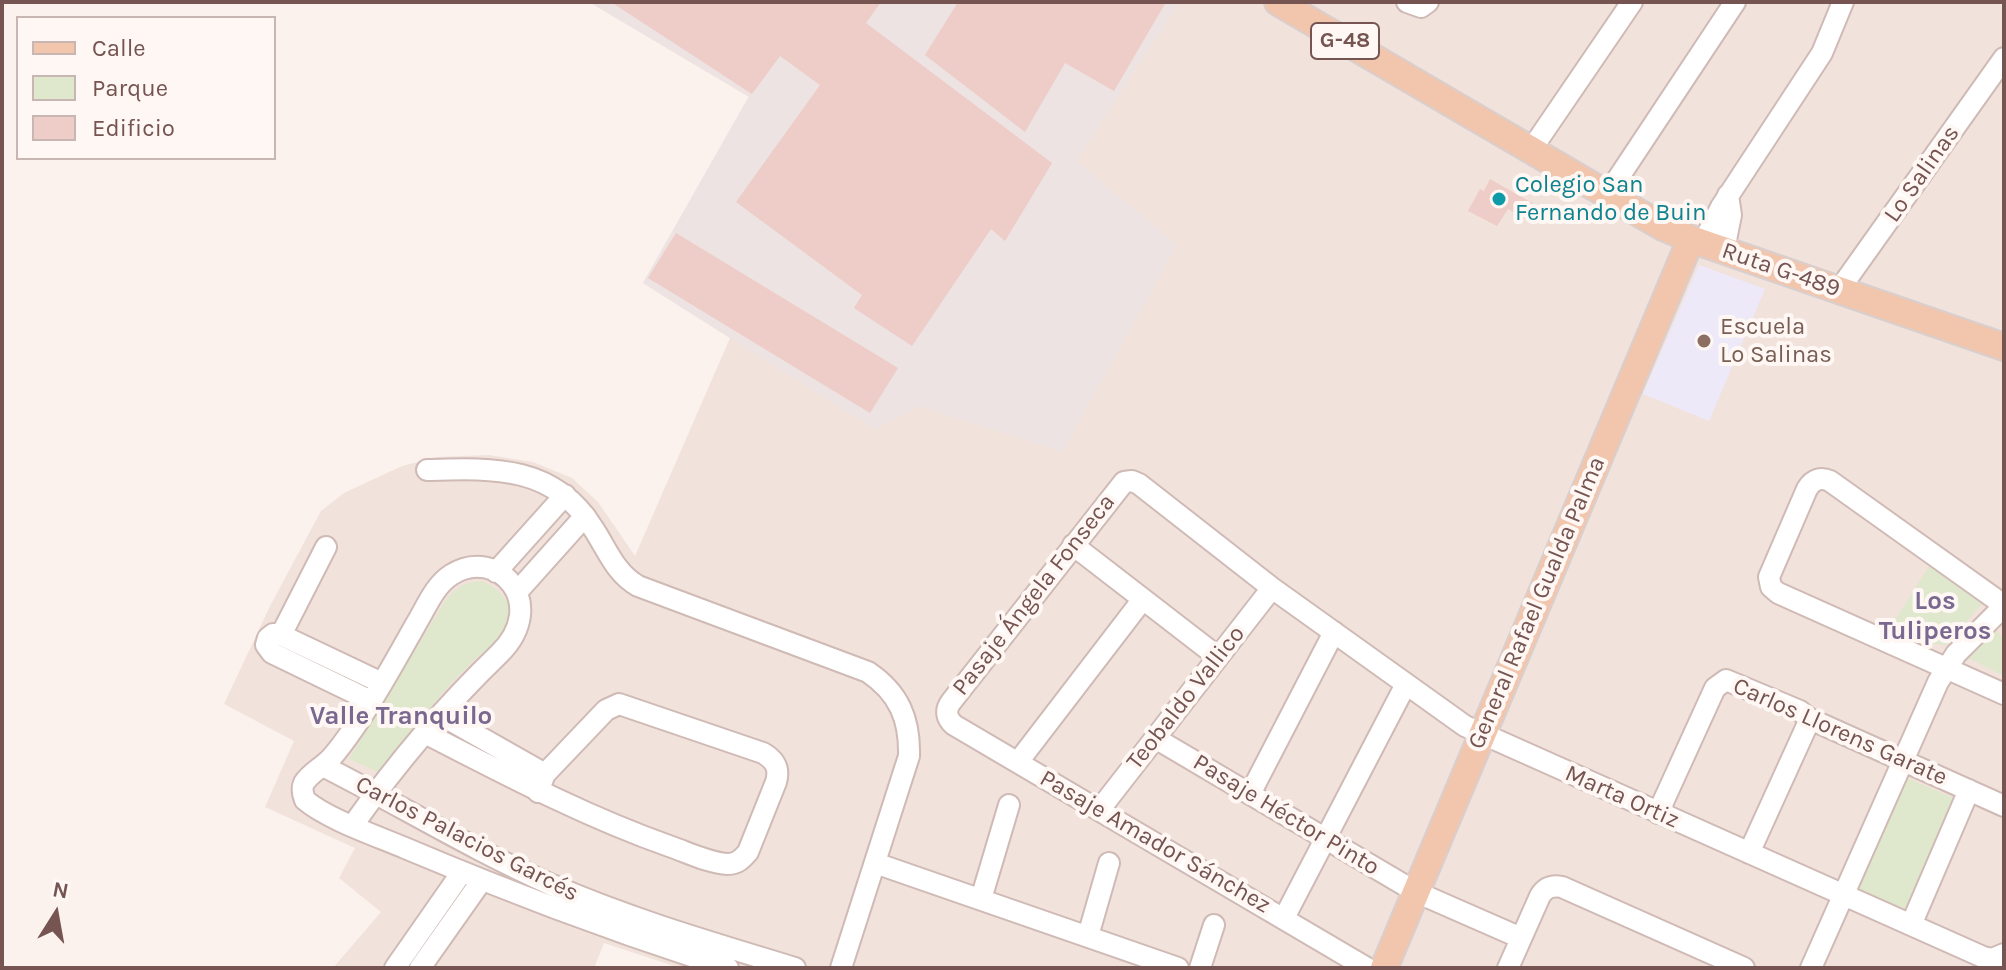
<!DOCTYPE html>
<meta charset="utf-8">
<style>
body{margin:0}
#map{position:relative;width:2006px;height:970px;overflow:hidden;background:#fbf2ed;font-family:Karla,sans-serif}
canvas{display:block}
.frame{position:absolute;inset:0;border:4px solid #755451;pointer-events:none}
.legend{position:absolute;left:16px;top:16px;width:260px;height:144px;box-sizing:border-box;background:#fef7f3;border:2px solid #c7b6b2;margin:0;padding:10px 14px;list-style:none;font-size:24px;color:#755451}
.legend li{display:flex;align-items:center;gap:16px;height:40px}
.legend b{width:40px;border:2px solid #c7b6b2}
.north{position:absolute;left:16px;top:874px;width:80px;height:80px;-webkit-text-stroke:6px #fef7f3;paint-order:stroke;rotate:11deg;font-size:22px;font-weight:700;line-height:32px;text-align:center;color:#755451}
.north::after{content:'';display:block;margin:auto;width:28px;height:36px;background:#755451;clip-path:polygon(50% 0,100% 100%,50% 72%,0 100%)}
</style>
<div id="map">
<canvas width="2006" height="970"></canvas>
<div class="frame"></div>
<ul class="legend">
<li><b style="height:10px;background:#f2c5ad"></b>Calle</li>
<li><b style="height:22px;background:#dfe8cc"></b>Parque</li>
<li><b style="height:22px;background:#eeccc7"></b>Edificio</li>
</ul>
<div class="north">N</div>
</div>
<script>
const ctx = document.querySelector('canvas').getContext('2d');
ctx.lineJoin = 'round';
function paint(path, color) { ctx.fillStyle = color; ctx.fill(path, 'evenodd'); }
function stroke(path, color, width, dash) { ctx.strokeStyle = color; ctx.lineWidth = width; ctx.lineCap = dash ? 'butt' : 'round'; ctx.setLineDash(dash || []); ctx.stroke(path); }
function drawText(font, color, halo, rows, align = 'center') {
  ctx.font = font + ' Karla,sans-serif'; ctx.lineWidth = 8; ctx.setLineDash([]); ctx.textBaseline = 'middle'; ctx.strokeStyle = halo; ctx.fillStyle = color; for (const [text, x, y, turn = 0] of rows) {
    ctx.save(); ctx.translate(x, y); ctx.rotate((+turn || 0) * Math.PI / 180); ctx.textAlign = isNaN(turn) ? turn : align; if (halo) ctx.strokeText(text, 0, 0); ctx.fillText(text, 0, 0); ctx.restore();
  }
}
const residential = new Path2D(`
 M589,2H2004V968H680L604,943L594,968H333L381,912L339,878L355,848L265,807L294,741L224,704L270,606L321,511L344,493L402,466L437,457L489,455L533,462L572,478L598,502L635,556L730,338L643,283L749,97Z`);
const industrial = new Path2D(`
 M589,2H1180L1076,161L1177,245L1062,452L920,406L874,429L643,283L749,96Z`);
const education = new Path2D(`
 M1699,265L1765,289L1709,421L1643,394Z`);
const green = new Path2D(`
 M1929,566L1983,603L1946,645L1924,643L1890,628Z
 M482,581C500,588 518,607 507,629C500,642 481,652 471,663C437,697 407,735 378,772L349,759L445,601C457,587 463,582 482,581Z
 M1995,629L2004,639V676L1968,658Z
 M1905,777L1958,800L1907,914L1855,893Z`);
const building = new Path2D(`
 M611,2H881L866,23L1052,163L1005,241L991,229L912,346L854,308L862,295L736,202L820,85L780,56L752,94Z
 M958,2H1166L1114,91L1065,63L1025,132L925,55Z
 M1490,179L1539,207L1531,222L1508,209L1497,226L1468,211L1480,189L1484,191Z
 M676,233L898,368L870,413L648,278Z`);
const minor = new Path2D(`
 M1407,2L1421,7L1428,2
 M1531,150L1632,2
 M1607,195L1735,2
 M1703,243L1721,207L1822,53L1843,2
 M1724,250L1731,215L1728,195
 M1839,290L2004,58
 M427,470C492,468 554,465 593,528C607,549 615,573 638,586L868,672C899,693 910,719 909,756L841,968
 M1073,545L1218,657
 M496,572L565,495
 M517,592L585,516
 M2004,605L1830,481C1821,477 1813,479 1807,489L1769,577L1771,587L1778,593L2004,694
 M281,635L326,547
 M371,701L272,653L266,645L268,638L273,634L281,635L382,683
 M441,715L545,774
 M425,733C505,774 584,816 669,846C687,852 708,863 728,864C737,864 742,859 748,852L776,782C780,768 775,760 763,753L619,704L606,710L545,774L538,792
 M1155,738L1416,892L1521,938
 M1018,762L1143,599
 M323,766C400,805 473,850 552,885C630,919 713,943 795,968
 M1250,794L1334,632
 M1100,809L1272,588
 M1658,813L1715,688L1726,680L1800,711L1810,719L2004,806
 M353,825C396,764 445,706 499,654C551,603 497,545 451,575C434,586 426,608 416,624C398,656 380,689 360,719C351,732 342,746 331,758C323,767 310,773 304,783C301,789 303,795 305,800C327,819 377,836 405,848C511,893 618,933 728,968
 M1749,853L1810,719
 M875,863L1178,968
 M981,899L1009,805
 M1284,918L1406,684
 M1911,925L1969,790
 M1088,936L1109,863
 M395,968L462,872
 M420,968L482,880
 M1200,968L1214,925
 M1367,968L954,725C946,718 945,710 951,702L1124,482L1132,481L1139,484L1272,588L1465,726L1983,957L1992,959L2004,954
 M1508,968L1540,896C1545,888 1552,885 1562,887L1744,968
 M1811,968L1938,682L1956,654L2004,606`);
const major = new Path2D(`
 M1278,2L1663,227L1691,239L2004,347
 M1384,968L1691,239`);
const markers = [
 [1499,199,8,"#0f9aa8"],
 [1704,341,8,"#8d6e63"]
];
const shields = [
 [1345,41,68]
];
const shieldNames = [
 ["G-48",1345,41]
];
const streetNames = [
 ["Lo Salinas",1922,174,-55],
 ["Ruta G-489",1781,270,19],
 ["Pasaje Ángela Fonseca",1034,595,-52],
 ["General Rafael Gualda Palma",1537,603,-67],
 ["Teobaldo Vallico",1186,698,-52],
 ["Carlos Llorens Garate",1840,732,24],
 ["Marta Ortiz",1622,797,24],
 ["Pasaje Héctor Pinto",1286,815,31],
 ["Carlos Palacios Garcés",467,839,27],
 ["Pasaje Amador Sánchez",1155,842,30]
];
const cultureNames = [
 ["Colegio San",1515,185],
 ["Fernando de Buin",1515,213]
];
const educationNames = [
 ["Escuela",1720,327],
 ["Lo Salinas",1720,355]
];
const neighbourhoodNames = [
 ["Los",1935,602],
 ["Tuliperos",1935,632],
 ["Valle Tranquilo",401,717]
];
paint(residential, '#f2e2dc');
paint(industrial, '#ece3e2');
paint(education, '#eee9f8');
paint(green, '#dfe8cc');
paint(building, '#eeccc7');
stroke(minor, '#cfbab5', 24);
stroke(major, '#d8cfce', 30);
stroke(minor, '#fff', 20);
stroke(major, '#f2c5ad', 26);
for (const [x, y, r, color] of markers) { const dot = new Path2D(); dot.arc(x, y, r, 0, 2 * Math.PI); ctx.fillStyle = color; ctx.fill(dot); stroke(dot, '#fef7f3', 3); }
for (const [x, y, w] of shields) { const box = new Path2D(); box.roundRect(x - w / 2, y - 18, w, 36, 6); ctx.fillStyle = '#fef7f3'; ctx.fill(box); stroke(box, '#755451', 2); }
drawText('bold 22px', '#755451', null, shieldNames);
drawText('24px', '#755451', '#fef7f3', streetNames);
drawText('24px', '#0d838f', '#fef7f3', cultureNames, 'left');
drawText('24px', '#785e54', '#fef7f3', educationNames, 'left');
drawText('bold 26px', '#796990', '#fef7f3', neighbourhoodNames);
</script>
